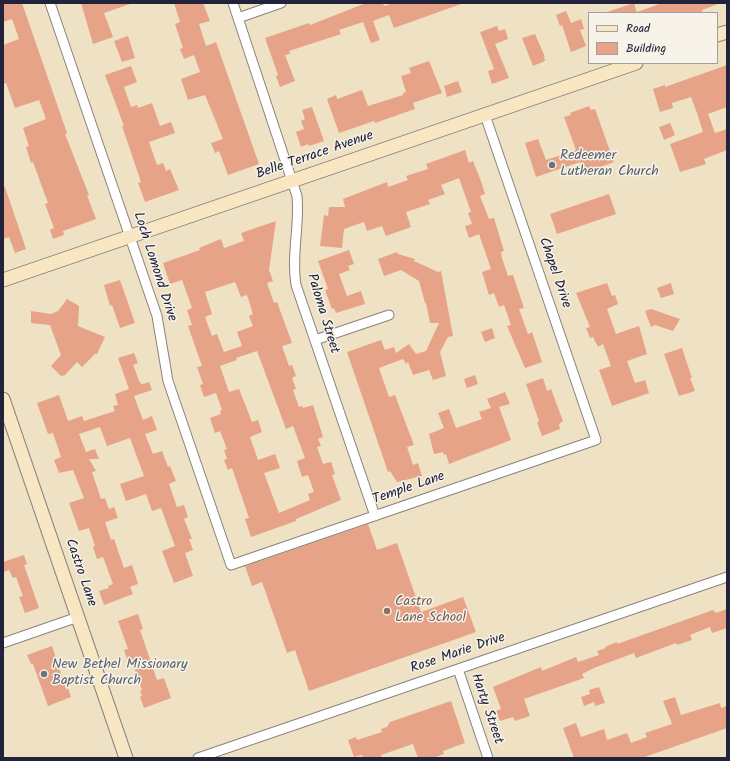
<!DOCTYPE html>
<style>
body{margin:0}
#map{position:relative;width:730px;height:761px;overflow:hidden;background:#efe2c4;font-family:Kalam,sans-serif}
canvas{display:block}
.frame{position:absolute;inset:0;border:4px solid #22223b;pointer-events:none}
.legend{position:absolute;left:588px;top:12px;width:130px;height:52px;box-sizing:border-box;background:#f7f3e8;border:1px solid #a29fa3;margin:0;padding:5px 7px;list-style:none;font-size:12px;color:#22223b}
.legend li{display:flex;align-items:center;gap:8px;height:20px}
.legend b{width:20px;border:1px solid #a29fa3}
</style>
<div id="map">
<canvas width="730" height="761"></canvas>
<div class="frame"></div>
<ul class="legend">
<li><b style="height:5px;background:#f9e7c3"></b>Road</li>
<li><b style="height:11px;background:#e6a388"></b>Building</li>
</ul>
</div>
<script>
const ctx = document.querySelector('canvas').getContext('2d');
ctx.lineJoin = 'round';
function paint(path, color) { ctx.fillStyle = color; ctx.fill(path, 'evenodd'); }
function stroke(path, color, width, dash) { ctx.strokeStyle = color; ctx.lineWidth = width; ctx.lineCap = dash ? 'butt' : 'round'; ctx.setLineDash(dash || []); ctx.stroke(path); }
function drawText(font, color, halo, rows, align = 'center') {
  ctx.font = font + ' Kalam,sans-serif'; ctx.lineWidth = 3; ctx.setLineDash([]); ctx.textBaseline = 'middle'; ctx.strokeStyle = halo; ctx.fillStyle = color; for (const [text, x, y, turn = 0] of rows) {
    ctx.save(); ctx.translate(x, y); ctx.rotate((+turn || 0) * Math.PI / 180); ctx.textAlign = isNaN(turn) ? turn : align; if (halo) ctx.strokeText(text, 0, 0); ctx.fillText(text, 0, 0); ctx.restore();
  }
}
const building = new Path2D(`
 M3,3H22L67,133L65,134L89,195H87L96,219L63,231L64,235L53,239L50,230L54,228L45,204L48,203L33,162L31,163L26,147L29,146L23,128L46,119L39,100L15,108L6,83L3,84V45L19,39L12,19L3,22Z
 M81,3H130V4L104,13L113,37L93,44Z
 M174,3H203L210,21L199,24L206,46L216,42L259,164L228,175L219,151L215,153L211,143L223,139L205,95L188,100L181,79L200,72L194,55L184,59L180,49L183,48L175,24L180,22Z
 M366,3H383L384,6L393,3H461V4L394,28L389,15L373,21L380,40L371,43L363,22L339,30L341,34L289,51L290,54L285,55L295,81L280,87L276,76L278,75L265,38L309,23L310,25Z
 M634,3L637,13H607V12Z
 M662,3H717L718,4L702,10L703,13H637V12Z
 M566,11L571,23L581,19L584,29L580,30L586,46L571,52L562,25L560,26L556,15Z
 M497,26L499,31L505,29L508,39L495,44L509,78L492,84L488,71L494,69L480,32Z
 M535,34L545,57H544L545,61L533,66L522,38Z
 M128,36L135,58L122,62L114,41Z
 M429,61L442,93L413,103L415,109L375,123L374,121L339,133L327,99L336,95L337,99L362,90L368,106L403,95V93L406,92L401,76L411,73L409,68Z
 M727,65V107L708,114L715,133L727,129V150L704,159L706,164L680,172L670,144L703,132L697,113L691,97L672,103L673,108L660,112L653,89L665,85V87Z
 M131,66L137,82L124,87L131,107L137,105L138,108L152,103L160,126L171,122L175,133L149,142L157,165L163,163L166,171L170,169L179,190L145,202L138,183L141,182L122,126H124L105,75Z
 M458,81L462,92L447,97L444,86Z
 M589,106L591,110L595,109L614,162L584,173L580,162L536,177L525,143L538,139L546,160L576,150L564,117L571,115L570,113Z
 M312,107L324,141L309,146L308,144L301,147L296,132L304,129L301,121L305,119L302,110Z
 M670,123L675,135L664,140L659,127Z
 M465,150L469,163L473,161L482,184L485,194L480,196L489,219L494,218L504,251L501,252L502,258L508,276L513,275L524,308L519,309L528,334L532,332L542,362L525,368L507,326L511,325L504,305L499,307L494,293L489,295L482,272L491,269L479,234L469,238L465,226L472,224L468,213L471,212L459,178L441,185L445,194L428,200L430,204L406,212L411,227L386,236L382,226L367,231L364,222L344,229L342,248L320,246L324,215L328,216L329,207H345L343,199L387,182L388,187L408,180L406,176L428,169L426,164Z
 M5,187L26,249L15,253L9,237L3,239V188Z
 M609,194L616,214L557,234L550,214Z
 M276,221L269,270L273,281L267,283L274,303L277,302L292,343L282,346L289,366L292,365L296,376L292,378L296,389L293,390L299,407L302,406L303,408L313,405L323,437L318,439L321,446L317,447L323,464L331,462L335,474L332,475L341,500L296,519V521L251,537L245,519L249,518L232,468L228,470L224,460L227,459L224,450L227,449L220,431L215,433L210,418L221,414L220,411L222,410L216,393L204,397L200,385L203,384L197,367L202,366L188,326L192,325L187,310L192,308L182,280L170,284L163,263L200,250L199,248L221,239L224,248L244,241L241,233ZM235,282L241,297L247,295L253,314L249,316L253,326L237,332L242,346L224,352L217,334L212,336L205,317L212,314L205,292ZM257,351L286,429L293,426L305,458L297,461L302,477L308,475L314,492L308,494L310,500L279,513L264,473L280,468L275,454L258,460L250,437L262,432L258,420L252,422L239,389L229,392L220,366L237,360L236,358Z
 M349,250L354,264L348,266L350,270L339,274L347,296L361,291L365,304L336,313L334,308L332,309L325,290L328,289L318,261Z
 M397,252L398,254L415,259L414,261L438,272L441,271L453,336L448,337L440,352L446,376L433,380L429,370L413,375L408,362L406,364L403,359L379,368L389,397L395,395L414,445L407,447L413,465L418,463L422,476L397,482L390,471L388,472L347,352L381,340L385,350L394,347L396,353L409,344L416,354L426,351L439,323H430L426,303H425L419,281L401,270L384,276L378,259Z
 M120,280L135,323L120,328L112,305L110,306L104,285Z
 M607,283L612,296L615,295L618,304L607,309L616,334L639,326L647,354L627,361L635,383L645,380L649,393L612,406L599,370L611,366L603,344L598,347L593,337L590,338L586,328L590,327L576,293Z
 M671,283L674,294L661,298L657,288Z
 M67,299L79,306L78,326L105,337L97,354H95L82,367L77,362L65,375L61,376L51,366L61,355L50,325L31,323V311L51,314L58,311Z
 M651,309L680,319L673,331L655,325L651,327L645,311Z
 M492,328L495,338L485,342L481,332Z
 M682,348L692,378H690L695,391L679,396L664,354Z
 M134,353L138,363L133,365L140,383L143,384L149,382L152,390L134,396L143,420L152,416L157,430L145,434L153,454L162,451L168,467L170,466L176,481L169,484L177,507L184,505L188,517L184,519L192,539H189L193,550L185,553L193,576L174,583L162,551L175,546L161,508L152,511L146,494L126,501L120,484L144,476L130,438L107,446L100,427L79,434L86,452L95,449L99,459H89L96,471L92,472L101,499L105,498L109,509L114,507L118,518L105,522L111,540L114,539L124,568L132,565L138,584L130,587L133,594L104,605L99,591L109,588L108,586L113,584L103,557L97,559L93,547L95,546L89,528L79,531L69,503L84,498L73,470L59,473L54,460L61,457L53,433L48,434L37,403L59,395L68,421L82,416L84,421L115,411L113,406L118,405L115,394L129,389L118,358Z
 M475,375L478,384L467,388L464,379Z
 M543,378L547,391L551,389L563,421L559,424L560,429L542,436L537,422L539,421L526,384Z
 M505,392L510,404L499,407L511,440L449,464L446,454L444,455L443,452L434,454L429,434L444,428L438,413L449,409L456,428L482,419L479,412L491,408L487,399Z
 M368,524L377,550L397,543L421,612L463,597L476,632L309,691L295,650L287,653L262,582L252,586L245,566Z
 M24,555L27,564L24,565L29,579L39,608L25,613L19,597L23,596L16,577L13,578L9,570L3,572V562Z
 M727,609V628L712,633L710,627L690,635L692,640L677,645L676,643L636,658L634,653L594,668L582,674L584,678L524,699L530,716L515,721L513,717L500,721L496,711L501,709L493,687L541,667L542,671L576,657L578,662L599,655L597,651L606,648L605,647L617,642V644L713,610L716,613Z
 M138,614L143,629L140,630L157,680L164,678L171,698L144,708L140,697L142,696L140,691L142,690L133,665L131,666L129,661L128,662L124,650L128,649L118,621Z
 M52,646L66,689L68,688L71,697L48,706L33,664H31L27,655Z
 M599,687L605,703L595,706L594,702L584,706L581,697L590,694L589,690Z
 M675,697L681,715L720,703L721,708L727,706V728L642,758H574L563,728L576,723L581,737L604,729L607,740L627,733L631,743L647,737L645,733L672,724L663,701Z
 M451,701L465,743L443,751L444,754L433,758H418L413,744L381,755L382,758H363L362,755L354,757L348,740L356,737L357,740L382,732L381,729L387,727L390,722Z`);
const street = new Path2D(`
 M50,3L157,316L168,381L231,565L596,440L485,115
 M233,3L297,196C300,226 291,254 296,285L375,516
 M238,18L281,3
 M315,340L389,315
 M3,643L78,617
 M458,669L488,758
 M198,758L727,577`);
const secondary = new Path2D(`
 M717,35L727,32
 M3,280L636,63
 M3,399L126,758`);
const markers = [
 [552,165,4,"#6b7280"],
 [387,611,4,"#8d6e63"],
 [44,674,4,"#6b7280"]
];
const streetNames = [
 ["Belle Terrace Avenue",315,156,-19],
 ["Loch Lomond Drive",154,267,72],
 ["Chapel Drive",554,273,71],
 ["Paloma Street",322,314,73],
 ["Temple Lane",409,489,-19],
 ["Castro Lane",80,573,71],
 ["Rose Marie Drive",458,654,-19],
 ["Harty Street",486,709,71]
];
const worshipNames = [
 ["Redeemer",560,157],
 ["Lutheran Church",560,173],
 ["New Bethel Missionary",52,666],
 ["Baptist Church",52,682]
];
const educationNames = [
 ["Castro",395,603],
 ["Lane School",395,619]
];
paint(building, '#e6a388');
stroke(street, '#888280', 11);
stroke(secondary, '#888280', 15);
stroke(street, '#fff', 9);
stroke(secondary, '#f9e7c3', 13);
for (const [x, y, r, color] of markers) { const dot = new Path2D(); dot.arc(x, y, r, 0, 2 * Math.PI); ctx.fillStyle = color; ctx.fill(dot); stroke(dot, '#f7f3e8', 1.5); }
drawText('14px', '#22223b', '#f7f3e8', streetNames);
drawText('14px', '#5b616d', '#f7f3e8', worshipNames, 'left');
drawText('14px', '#785e54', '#f7f3e8', educationNames, 'left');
</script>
